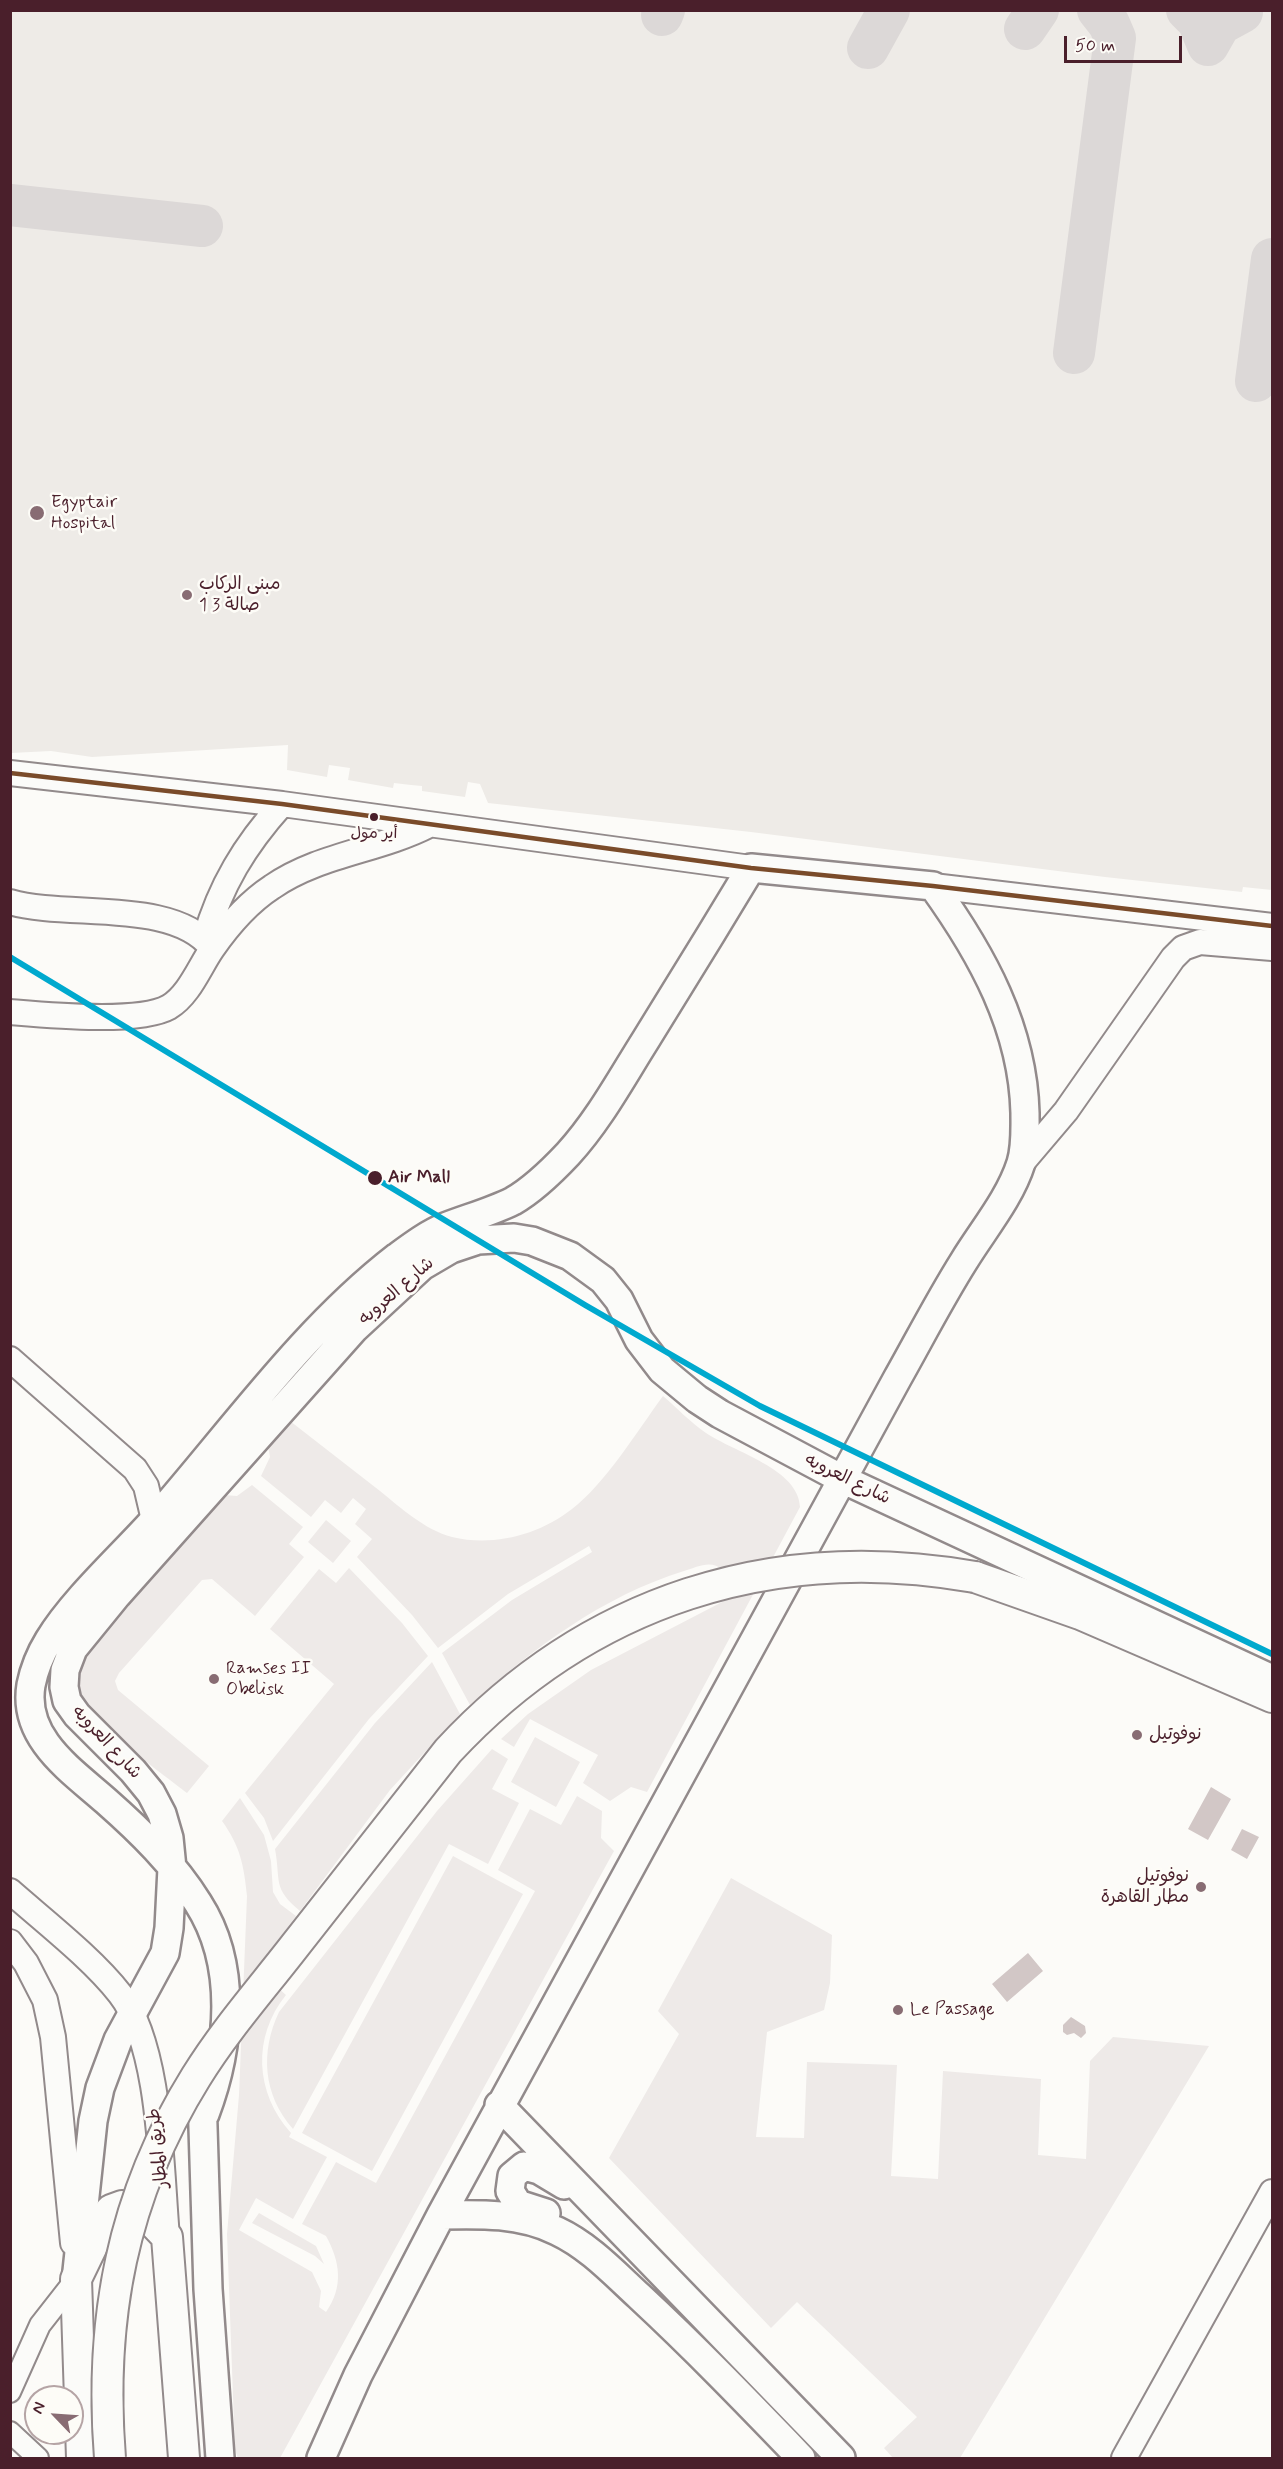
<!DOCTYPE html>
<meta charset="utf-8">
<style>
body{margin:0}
#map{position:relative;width:1283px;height:2469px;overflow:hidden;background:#fcfbf8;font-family:Mynerve,sans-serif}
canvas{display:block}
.frame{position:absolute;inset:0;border:12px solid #4a1f2b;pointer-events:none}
.north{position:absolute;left:24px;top:2385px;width:60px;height:60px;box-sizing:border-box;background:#fdfcf7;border:2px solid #b5a4a5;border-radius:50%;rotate:295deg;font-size:16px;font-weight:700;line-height:24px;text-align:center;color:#4a1f2b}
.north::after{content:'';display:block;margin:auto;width:21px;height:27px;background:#886c73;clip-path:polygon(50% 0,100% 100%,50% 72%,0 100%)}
.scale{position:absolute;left:1064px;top:36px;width:118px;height:27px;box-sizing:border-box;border:3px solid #4a1f2b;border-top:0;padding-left:8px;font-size:18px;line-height:21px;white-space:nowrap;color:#4a1f2b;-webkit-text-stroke:4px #fdfcf7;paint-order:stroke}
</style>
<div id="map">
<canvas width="1283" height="2469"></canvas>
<div class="frame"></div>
<div class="north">N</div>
<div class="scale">50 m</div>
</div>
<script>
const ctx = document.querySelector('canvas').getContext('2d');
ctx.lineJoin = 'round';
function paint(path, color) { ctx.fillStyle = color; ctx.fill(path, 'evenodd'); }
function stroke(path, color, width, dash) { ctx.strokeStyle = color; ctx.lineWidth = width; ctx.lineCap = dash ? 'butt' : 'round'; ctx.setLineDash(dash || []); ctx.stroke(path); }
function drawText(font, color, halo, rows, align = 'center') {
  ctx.font = font + ' Mynerve,"Playpen Sans Arabic",sans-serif'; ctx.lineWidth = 5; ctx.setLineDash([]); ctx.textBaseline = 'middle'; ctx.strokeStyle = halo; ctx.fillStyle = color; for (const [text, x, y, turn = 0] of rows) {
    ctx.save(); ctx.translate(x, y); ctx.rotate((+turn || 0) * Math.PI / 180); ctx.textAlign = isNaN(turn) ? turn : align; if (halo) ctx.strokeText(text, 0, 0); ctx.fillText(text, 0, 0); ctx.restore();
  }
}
const built = new Path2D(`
 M10,11H1272V890L1243,887L1242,892L1105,877L751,832L488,803L480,784L468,782L465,797L422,791V786L411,785L394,783L393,788L348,780L350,768L329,765L327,777L287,770L288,745L92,757L51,751L11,753Z`);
const green = new Path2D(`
 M663,1396C677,1408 690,1422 706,1433C734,1452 799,1469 800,1507L647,1792L631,1787L610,1801L583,1783L598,1755L530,1719L514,1747L501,1739L528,1714L591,1670L724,1601L727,1596C727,1589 729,1575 723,1570C711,1559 697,1567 684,1571C603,1596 532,1649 470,1705L442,1653L512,1600L592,1552L589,1546L508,1594L438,1648L412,1615L357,1557L372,1539L355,1524L366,1509L353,1498L341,1513L325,1500L311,1517L261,1476L270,1457L268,1446L290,1421C320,1444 350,1468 380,1491C401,1508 425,1530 452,1537C493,1547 539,1535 572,1509C605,1484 638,1430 663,1396Z
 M252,1485L303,1527L289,1544L304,1557L255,1616L212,1579L202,1580L119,1673L115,1681L118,1690L209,1766L187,1793C161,1772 89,1723 80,1694C75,1676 81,1661 88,1645L224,1495L237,1496Z
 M326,1520L351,1541L333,1563L308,1542Z
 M349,1568L402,1623L428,1656L369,1719L273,1841L264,1818L245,1793L334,1684L270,1629L319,1569L336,1583Z
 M432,1662L460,1714L390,1790L300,1911C272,1888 281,1881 275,1849L375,1723Z
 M535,1737L580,1762L556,1807L511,1782Z
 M492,1749L508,1759L492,1789L519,1803L488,1864L449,1844L293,2129C263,2095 260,2052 279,2012L437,1811Z
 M577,1796L602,1811L601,1838L614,1851L280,2458H238L235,2450L227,2234L239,2095L247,1896C244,1865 240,1846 222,1821L240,1798L264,1835L271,1861L273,1892L280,1904L296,1916L257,1969L286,1995C252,2037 255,2093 291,2133L289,2137L327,2157L293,2219L256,2198L239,2230L312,2272L321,2291L319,2307L326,2312C344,2287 340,2261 326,2236L302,2224L336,2162L376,2183L535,1891L498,1870L530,1809L561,1825Z
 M453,1856L523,1894L372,2171L302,2133Z
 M731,1878L832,1935L830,1983L824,2010L767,2032L756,2137L804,2138L807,2062L897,2065L891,2176L938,2179L943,2071L1041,2079L1038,2155L1086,2159L1090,2061L1113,2037L1209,2046L960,2458H893L884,2448L917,2417L797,2302L771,2328L609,2158L679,2034L658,2011Z
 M259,2213L316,2246L324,2264L315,2256L252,2223Z`);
const water = new Path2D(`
 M1211,1787L1231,1799L1208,1840L1188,1829Z
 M1242,1829L1259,1837L1247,1859L1231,1850Z
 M1028,1953L1043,1971L1007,2002L992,1984Z
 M1071,2017L1085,2026L1086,2033L1081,2038L1074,2033L1067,2035L1063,2032V2025Z`);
const taxiway = new Path2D(`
 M1187,10L1198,21L1208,45
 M662,15L664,10
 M1025,29L1038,10
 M1208,45L1220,24L1242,12
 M868,48L889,10
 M10,205L202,226
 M1074,353L1115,38L1109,24L1098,10
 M1256,381L1272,259`);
const minor = new Path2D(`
 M10,2392L40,2325L76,2279
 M10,2432L38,2458`);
const tertiary = new Path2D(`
 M10,773L282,804L751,868
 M933,886L1272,926
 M10,902C67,919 173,898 212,948
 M205,939C220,886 245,845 282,804
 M10,1012C46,1015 139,1024 169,1007C189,995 199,968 212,949C228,926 249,902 272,887C320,854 378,851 429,825
 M1021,1164L1066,1111L1173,958L1183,948L1200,942L1272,948
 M10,1359L135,1469L146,1486L154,1520
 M10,1891C44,1921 93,1959 120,1994C161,2046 161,2170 167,2237
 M10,1942L26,1963L45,2000L53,2037L73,2243
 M1124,2458L1272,2192`);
const secondary = new Path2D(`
 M202,2095L208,2289L220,2458
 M499,2105L841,2458
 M205,2114C230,2048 238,1965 198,1903C174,1864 140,1831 106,1801C71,1770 22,1738 31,1685C34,1670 41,1653 49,1640C74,1599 123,1555 156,1518C232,1431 305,1328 397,1257C412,1246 428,1234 445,1227C468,1218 491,1212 513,1201C534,1189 552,1171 568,1154C599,1120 621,1079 645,1041C681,983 716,926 751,868L933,886C982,954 1023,1028 1025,1113C1025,1130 1026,1147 1021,1163C1010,1198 983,1230 964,1261C940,1299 919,1340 897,1379L441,2215L358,2375L321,2458
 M546,2213L518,2204L510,2191L512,2176L524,2166L539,2170L564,2185
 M441,2215C481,2214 520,2213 557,2231C589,2246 614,2273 639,2296C695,2348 748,2403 801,2458
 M77,2271L93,2121L100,2088L118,2040L165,1953L169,1928L172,1868L169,1838L162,1814L151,1793L133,1771L77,1715L67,1701L64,1687L65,1670L73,1649L117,1595L354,1329L422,1266L451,1249L478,1240L514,1238L532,1241L570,1256L603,1280L619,1300L639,1340L662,1370L697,1399L720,1414L842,1479L1272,1679`);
const primary = new Path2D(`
 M975,1577L1080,1614L1272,1697
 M82,2458L76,2279L106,2217L111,2210L122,2206L145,2214L167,2237L184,2458`);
const primaryBridge = new Path2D(`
 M110,2458C99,2320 122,2196 196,2077C225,2030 263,1987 297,1943C347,1879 398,1815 448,1751C588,1600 773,1541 975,1577`);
const bus1 = new Path2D(`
 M10,773L282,804L751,868L933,886L1272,926`);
const metro1 = new Path2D(`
 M10,957L585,1305L760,1406L1272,1654`);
const markers = [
 [37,513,8,"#886c73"],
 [187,595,6,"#886c73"],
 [374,817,5,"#4a1f2b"],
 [375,1178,8,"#4a1f2b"],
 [214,1679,6,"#886c73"],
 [1137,1735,6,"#886c73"],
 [1201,1887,6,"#886c73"],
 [898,2010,6,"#886c73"]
];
const busNames = [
 ["أير مول",374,835]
];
const poiNames = [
 ["Egyptair",51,503],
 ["Hospital",51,524],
 ["مبنى الركاب",199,585],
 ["1 صالة 3",199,606],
 ["Ramses II",226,1669],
 ["Obelisk",226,1690],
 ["نوفوتيل",1149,1735],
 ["نوفوتيل",1189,1877,"right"],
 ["مطار القاهرة",1189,1898,"right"],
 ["Le Passage",910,2010]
];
const stopNames = [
 ["Air Mall",388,1178]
];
const streetNames = [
 ["شارع العروبه",397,1292,-41],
 ["شارع العروبه",847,1480,26],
 ["شارع العروبه",106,1743,47],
 ["طريق المطار",159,2148,-96]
];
paint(built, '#eeebe7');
paint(green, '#eeeae8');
paint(water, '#d2c7c6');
stroke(taxiway, '#dcd8d7', 42);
stroke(minor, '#928a8b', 24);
stroke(tertiary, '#928a8b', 28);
stroke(secondary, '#928a8b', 32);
stroke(primary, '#928a8b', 34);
stroke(minor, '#fbfbf9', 20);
stroke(tertiary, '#fbfbf9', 24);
stroke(secondary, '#fbfbf9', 27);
stroke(primary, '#fbfbf9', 30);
stroke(primaryBridge, '#928a8b', 34, []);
stroke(primaryBridge, '#fbfbf9', 30);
stroke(bus1, '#7a4b2a', 4.5);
stroke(metro1, '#00a9ce', 6);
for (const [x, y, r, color] of markers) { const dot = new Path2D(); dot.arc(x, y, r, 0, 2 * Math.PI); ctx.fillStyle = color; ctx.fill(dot); stroke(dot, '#fdfcf7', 2); }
drawText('16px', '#4a1f2b', '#fdfcf7', busNames);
drawText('18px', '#4a1f2b', '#fdfcf7', poiNames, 'left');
drawText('bold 18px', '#4a1f2b', '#fdfcf7', stopNames, 'left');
drawText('18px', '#4a1f2b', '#fdfcf7', streetNames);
</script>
